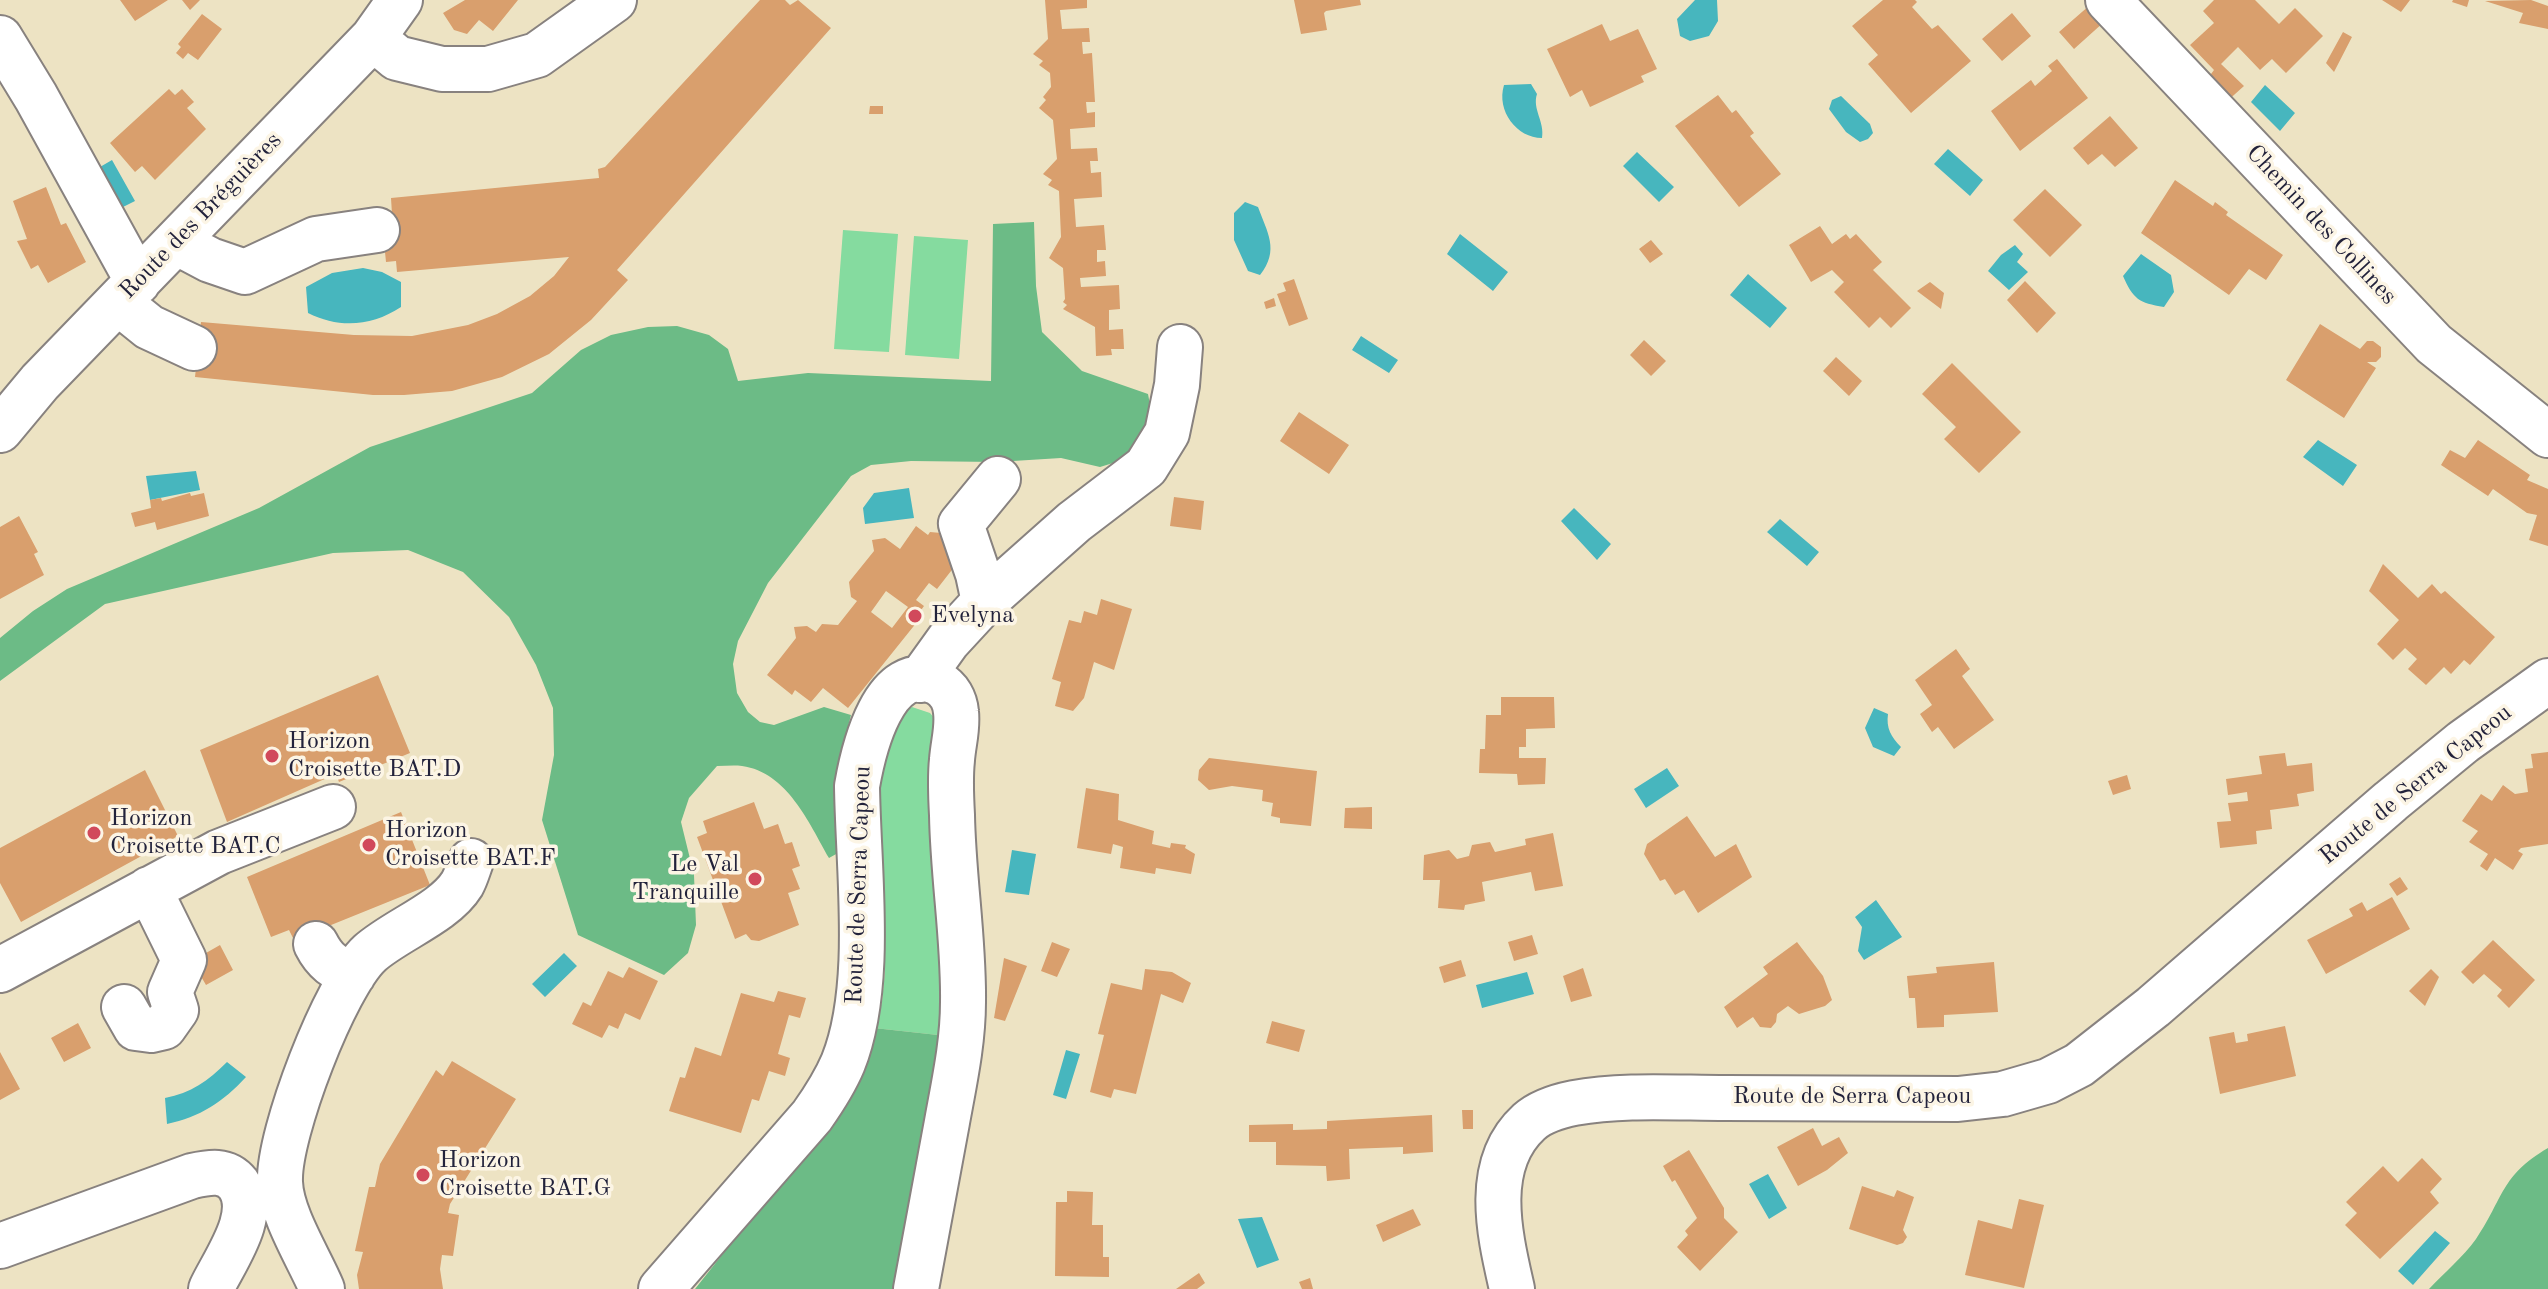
<!DOCTYPE html>
<meta charset="utf-8">
<style>
body{margin:0}
canvas{display:block;background:#ede3c3}
</style>
<canvas width="2548" height="1289"></canvas>
<script>
const ctx = document.querySelector('canvas').getContext('2d');
ctx.lineJoin = 'round';
function paint(path, color) { ctx.fillStyle = color; ctx.fill(path, 'evenodd'); }
function stroke(path, color, width, dash) { ctx.strokeStyle = color; ctx.lineWidth = width; ctx.lineCap = dash ? 'butt' : 'round'; ctx.setLineDash(dash || []); ctx.stroke(path); }
function drawText(font, color, halo, rows, align = 'center') {
  ctx.font = font + ' "Old Standard TT",serif'; ctx.lineWidth = 7; ctx.setLineDash([]); ctx.textBaseline = 'middle'; ctx.strokeStyle = halo; ctx.fillStyle = color; for (const [text, x, y, turn = 0] of rows) {
    ctx.save(); ctx.translate(x, y); ctx.rotate((+turn || 0) * Math.PI / 180); ctx.textAlign = isNaN(turn) ? turn : align; if (halo) ctx.strokeText(text, 0, 0); ctx.fillText(text, 0, 0); ctx.restore();
  }
}
const green = new Path2D(`
 M843,230L898,234L889,352L834,349Z
 M914,236L968,240L959,359L905,355Z
 M912,707L930,713L936,720L943,1000L938,1035L874,1028L882,1002L885,971L871,844L882,742L902,710Z`);
const forest = new Path2D(`
 M1034,222L1036,286L1042,332L1082,371L1148,394L1151,410L1145,430L1126,459L1100,467L1061,458L997,462L911,461L871,465L851,476L768,583L738,641L733,664L737,693L748,712L760,722L774,725L824,707L851,715L843,747L838,853L829,858C809,823 787,772 742,766C734,765 725,766 717,766L689,798L681,822L694,875L696,925L688,953L664,975L578,935L542,820L554,755L553,708L536,665L509,617L463,572L408,550L333,553L105,604L0,681V638L33,611L67,589L259,508L370,447L532,393L581,350L611,335L648,327L677,326L709,335L728,349L738,381L808,373L991,381L993,224Z
 M874,1028L938,1035L903,1289H695L786,1174Z
 M2548,1148V1289H2429C2444,1273 2463,1257 2476,1239C2504,1198 2500,1176 2548,1148Z`);
const water = new Path2D(`
 M1695,0H1717L1718,21L1709,36L1690,41L1680,36L1677,19Z
 M1531,84L1537,94C1532,109 1545,122 1542,138C1517,138 1496,111 1504,85Z
 M2265,85L2295,113L2280,131L2251,102Z
 M1841,96L1870,124L1873,133L1868,139L1860,142L1846,132L1829,109L1832,100Z
 M1948,149L1983,180L1970,196L1934,164Z
 M1637,152L1674,187L1659,202L1623,166Z
 M112,160L135,201L121,208L100,167Z
 M1245,202L1258,207C1267,232 1280,250 1260,275L1248,271L1234,240V213Z
 M1460,234L1508,272L1493,291L1447,254Z
 M2015,245L2023,254L2017,262L2028,272L2009,290L1988,271L2001,255Z
 M2141,254L2171,275L2174,292L2164,307C2139,303 2133,299 2123,276Z
 M363,268L382,272L401,282V307C372,326 340,329 308,313L306,287L332,273Z
 M1748,274L1787,308L1770,328L1730,295Z
 M1361,336L1398,360L1389,373L1352,350Z
 M2318,440L2357,465L2343,486L2303,457Z
 M196,471L200,490L150,500L146,476Z
 M909,488L914,518L865,524L863,508L874,493Z
 M1574,508L1611,544L1597,560L1561,521Z
 M1780,519L1819,552L1807,566L1767,532Z
 M1874,708L1888,714C1886,728 1891,737 1901,747L1894,756L1873,747L1865,728Z
 M1667,768L1679,786L1646,808L1634,789Z
 M1012,850L1036,854L1029,895L1005,892Z
 M1876,900L1902,937L1864,960L1858,951L1862,927L1855,917Z
 M564,953L577,966L545,997L532,984Z
 M1527,972L1534,994L1482,1008L1476,985Z
 M1066,1050L1080,1054L1066,1099L1053,1095Z
 M227,1062L246,1077C223,1102 200,1117 167,1124L165,1098C191,1093 208,1081 227,1062Z
 M1768,1174L1787,1208L1769,1219L1749,1184Z
 M1262,1217L1279,1260L1257,1268L1238,1219Z
 M2435,1231L2450,1243L2413,1285L2398,1271Z`);
const building = new Path2D(`
 M120,0H168L135,21Z
 M182,0H200L190,10Z
 M465,0H518L493,31L479,20L467,34L454,30L443,13Z
 M760,0H785L790,5L798,0L831,28L617,270L628,280L591,320L549,354L502,377L452,391L404,395H373L195,377L201,322L354,335L412,336L468,325L497,314L530,296L554,276L569,257L397,272L396,261L386,262L383,232L393,230L391,198L599,178L598,169L605,167Z
 M1045,0H1087V8L1060,10L1062,29L1089,28L1090,42H1082L1083,54L1092,53L1095,102H1086L1087,113L1095,112V127L1070,129L1071,149L1097,148L1098,161H1090L1091,173L1101,172L1102,197L1074,199L1076,227L1104,225L1106,250H1097V262L1105,261L1106,276L1080,278L1081,287L1119,285L1120,309L1109,310V330L1123,329L1124,349H1111L1112,355L1096,356L1095,327L1063,309L1067,305L1063,302L1065,299L1063,268L1049,258L1061,237L1059,191L1048,185L1052,180L1043,174L1057,159L1056,150L1053,120L1039,108L1046,100L1043,97L1051,87L1050,73L1039,65L1043,61L1033,54L1048,39Z
 M1294,0H1360L1361,5L1326,11L1324,13L1327,30L1301,34Z
 M1883,0H1915L1917,2L1912,7L1932,29L1938,25L1971,61L1911,113L1868,64L1878,55L1852,26Z
 M2214,0H2255L2279,24L2295,8L2323,36L2286,73L2272,59L2260,70L2238,47L2221,64L2244,86L2225,103L2205,82L2214,70L2190,45L2214,23L2203,11Z
 M2382,0H2410L2401,12Z
 M2453,0H2469L2467,7L2452,2Z
 M2531,0L2548,6V29L2519,23L2523,13L2485,1Z
 M2090,5L2104,22L2074,49L2059,32Z
 M2012,13L2031,36L2002,61L1982,39Z
 M202,14L222,29L198,60L188,53L183,59L176,53L181,47L178,44Z
 M1602,24L1610,41L1638,29L1657,69L1641,76L1644,82L1590,107L1582,90L1570,97L1547,49Z
 M2343,32L2352,37L2334,72L2326,63Z
 M2057,59L2088,98L2020,151L1991,111L2031,80L2035,86L2052,71L2048,66Z
 M169,89L175,95L182,89L194,102L187,108L206,129L155,180L142,166L135,172L110,143Z
 M1718,95L1732,113L1736,110L1754,133L1750,136L1781,174L1739,207L1675,126Z
 M870,106H883V114H869Z
 M2110,116L2138,148L2115,167L2102,154L2088,165L2073,148Z
 M2175,180L2213,206L2215,202L2228,212L2226,215L2283,255L2266,280L2249,269L2229,295L2141,233Z
 M46,187L61,225L66,223L86,262L48,283L38,265L31,269L17,241L27,239L13,201Z
 M2045,189L2082,225L2050,257L2013,220Z
 M1820,226L1832,244L1846,234L1850,239L1856,234L1882,262L1873,270L1911,308L1891,328L1880,317L1869,328L1834,292L1844,282L1832,270L1811,282L1789,245Z
 M1651,240L1663,254L1650,263L1639,249Z
 M1294,279L1308,319L1289,326L1277,294L1286,291L1283,283Z
 M2025,281L2056,313L2037,333L2007,300Z
 M1930,282L1944,293L1941,309L1917,291Z
 M1274,298L1276,306L1266,309L1264,302Z
 M2320,324L2360,349L2367,341H2373L2381,347V357L2376,362H2367L2376,368L2344,418L2286,380Z
 M1644,340L1666,361L1651,376L1630,355Z
 M1836,357L1862,381L1849,396L1823,371Z
 M1952,363L2021,432L1979,473L1944,439L1956,427L1922,394Z
 M1299,412L1349,445L1329,474L1280,441Z
 M2478,440L2530,475L2527,480L2548,489V546L2529,540L2537,515L2527,513L2493,489L2488,496L2441,465L2450,450L2465,458Z
 M190,493L191,496L204,493L209,516L157,530L155,522L135,527L131,513L151,508L150,500L161,498L162,501Z
 M1174,497L1204,501L1201,530L1170,526Z
 M19,516L38,552L34,554L44,575L0,599V527Z
 M916,526L928,535L930,532L941,533L965,553L937,589L929,583L916,600L924,606L914,620L917,622L848,708L823,688L811,702L795,690L792,695L767,675L796,638L794,627L807,626L816,632L822,624L838,625L857,601L851,597L849,582L874,551L872,540L885,538L900,549ZM886,591L908,607L892,628L871,612Z
 M2383,564L2418,598L2432,584L2441,594L2445,591L2495,637L2470,665L2464,660L2451,674L2444,667L2426,685L2408,669L2417,659L2405,648L2393,660L2377,644L2399,620L2369,591Z
 M1101,599L1132,609L1114,670L1094,662L1084,698L1073,711L1055,706L1061,682L1052,679L1069,620L1081,623L1084,611L1097,615Z
 M1956,649L1970,669L1962,676L1994,720L1954,749L1938,727L1932,732L1920,714L1932,705L1915,680Z
 M378,675L410,753L339,782L336,774L227,822L200,750Z
 M1501,697H1554L1555,728L1526,729V747H1519V758H1546L1545,784L1518,785L1517,774L1479,773L1480,749H1485L1486,715H1501Z
 M2548,752V844L2521,848L2518,851L2523,854L2513,870L2495,858L2487,871L2480,866L2488,854L2469,842L2478,831L2462,821L2481,794L2492,801L2503,785L2515,794L2528,792L2525,769L2533,768L2531,754Z
 M2285,753L2287,766L2312,763L2314,791L2297,794L2299,806L2270,810L2272,829L2256,831L2257,844L2220,848L2217,822L2231,821L2228,803L2248,801L2247,792L2228,795L2226,779L2262,774L2259,756Z
 M1209,758L1317,771L1311,826L1280,823V818L1271,816L1273,803L1262,801L1263,790L1232,786L1209,790L1198,780L1199,770Z
 M145,770L178,836L21,922L0,883V848Z
 M2127,775L2131,789L2113,795L2108,781Z
 M1086,788L1119,794L1118,820L1154,831L1152,844L1170,848L1171,843L1186,845L1185,848L1195,854L1191,874L1156,868L1155,874L1120,868L1123,847L1113,844L1111,854L1077,848Z
 M754,802L764,829L778,824L785,844L792,842L800,866L792,869L800,889L788,893L799,925L759,941L751,940L746,934L735,939L697,837L707,833L703,821Z
 M1372,807V829L1344,828L1345,808Z
 M401,812L430,885L294,940L289,930L271,937L247,877Z
 M1687,816L1715,857L1736,844L1752,877L1698,913L1684,890L1675,895L1665,879L1660,881L1644,854L1647,844Z
 M1553,833L1563,886L1535,891L1531,872L1482,882L1485,901L1465,905L1464,910L1438,908L1440,880H1423L1424,855L1449,850L1457,859L1469,856L1472,845L1490,842L1495,852L1526,845L1525,839Z
 M2400,877L2408,889L2397,896L2389,884Z
 M2392,897L2410,929L2326,974L2307,940L2353,916L2349,909L2362,902L2367,911Z
 M1532,935L1538,954L1514,961L1508,942Z
 M2493,940L2535,980L2509,1008L2497,996L2502,990L2484,974L2473,984L2461,972Z
 M1052,942L1070,949L1057,977L1041,971Z
 M1797,942L1823,976L1832,1000L1825,1006L1799,1014L1788,1006L1777,1014L1776,1022L1771,1028L1760,1027L1753,1017L1737,1028L1724,1007L1768,974L1763,967Z
 M220,945L233,970L206,985L192,961Z
 M1004,958L1027,966L1005,1021L994,1018Z
 M1461,960L1466,976L1444,983L1439,967Z
 M1994,962L1998,1012L1944,1015V1027L1917,1028L1915,998H1909L1907,976L1937,973L1936,967Z
 M629,967L658,981L640,1020L625,1013L618,1029L609,1025L602,1038L572,1024L583,1002L591,1006L608,971L623,978Z
 M1583,968L1592,996L1571,1002L1563,976Z
 M1145,969L1172,972L1191,983L1183,1003L1161,994L1136,1094L1114,1089L1111,1098L1090,1092L1104,1035L1098,1034L1111,983L1142,990Z
 M2431,969L2439,977L2425,1006L2409,991Z
 M778,991L806,998L800,1018L789,1015L778,1054L790,1058L785,1076L769,1071L759,1101L752,1099L741,1133L669,1111L680,1077L685,1078L695,1047L721,1056L741,993L774,1002Z
 M1272,1021L1305,1030L1299,1052L1266,1043Z
 M78,1023L91,1048L64,1062L51,1038Z
 M2285,1026L2296,1076L2220,1094L2209,1037L2234,1032L2236,1043L2248,1041L2247,1034Z
 M0,1052L20,1089L0,1100Z
 M452,1061L516,1099L450,1204L448,1213L459,1215L453,1256L442,1255L440,1269L443,1289H359L357,1275L363,1252L355,1251L369,1187H375L380,1164L436,1070L443,1076Z
 M1462,1110H1473V1129H1463Z
 M1432,1115L1433,1152L1403,1154V1147L1349,1149L1350,1179L1327,1181L1326,1166L1276,1165V1142H1249V1125L1293,1124V1130L1327,1129V1121Z
 M1813,1128L1822,1146L1839,1137L1848,1153L1827,1170L1798,1186L1777,1147Z
 M1689,1150L1724,1208V1218L1738,1232L1700,1271L1677,1247L1688,1235L1685,1231L1697,1218L1675,1180L1672,1182L1663,1166Z
 M2422,1158L2442,1179L2430,1192L2439,1203L2380,1259L2345,1225L2357,1213L2346,1202L2383,1166L2398,1182Z
 M1862,1186L1894,1197L1897,1190L1914,1197L1903,1230L1907,1237L1903,1243L1897,1245L1849,1229Z
 M1067,1191L1093,1192L1092,1225H1103V1257H1109V1277L1055,1276L1056,1202H1067Z
 M2019,1199L2044,1205L2024,1288L1965,1275L1978,1220L2012,1229Z
 M1413,1209L1421,1225L1383,1242L1376,1225Z
 M1199,1273L1205,1283L1197,1289H1176Z
 M1310,1278L1313,1289H1302L1299,1282Z`);
const minor = new Path2D(`
 M2108,0L2434,344L2548,435
 M0,38L36,97L138,282
 M373,38L397,58L442,69H488L537,55L614,0
 M176,242L210,260L245,272L316,239L377,230
 M118,302L149,327L194,348
 M0,430L40,382L373,38L400,0
 M984,602L978,574L961,524L998,479
 M920,680L948,641L984,602L1074,522L1146,467L1167,433L1177,385L1180,347
 M316,944C325,962 335,968 353,975
 M0,970L219,852L333,807
 M124,1007L136,1028L151,1030L164,1027L176,1010L170,992L184,960L149,889
 M0,1246L192,1176C210,1172 226,1169 238,1184C260,1214 224,1261 211,1289
 M322,1289C309,1258 281,1215 280,1182C278,1134 335,985 370,953C396,930 444,913 462,884C466,877 468,869 471,861
 M661,1289L812,1116C824,1099 835,1082 843,1063C874,986 858,869 857,786C863,752 884,657 938,683C949,689 955,700 956,712C958,729 953,744 952,760C950,778 951,797 952,815C953,877 964,940 963,1002C963,1043 954,1083 947,1122C937,1178 926,1233 916,1289
 M1512,1289C1500,1236 1482,1165 1529,1122C1540,1112 1559,1106 1574,1103C1623,1094 1676,1098 1726,1098C1803,1098 1880,1099 1958,1099L2003,1094L2048,1081L2079,1065L2153,1007L2391,801L2463,742L2548,681`);
const markers = [
 [915,616,8,"#d1495b"],
 [272,756,8,"#d1495b"],
 [94,833,8,"#d1495b"],
 [369,845,8,"#d1495b"],
 [755,879,8,"#d1495b"],
 [423,1175,8,"#d1495b"]
];
const streetNames = [
 ["Route des Bréguières",201,216,-46],
 ["Chemin des Collines",2321,225,47],
 ["Route de Serra Capeou",2416,785,-39],
 ["Route de Serra Capeou",859,885,-88],
 ["Route de Serra Capeou",1852,1097]
];
const poiNames = [
 ["Evelyna",931,616],
 ["Horizon",288,742],
 ["Croisette BAT.D",288,770],
 ["Horizon",110,819],
 ["Croisette BAT.C",110,847],
 ["Horizon",385,831],
 ["Croisette BAT.F",385,859],
 ["Le Val",739,865,"right"],
 ["Tranquille",739,893,"right"],
 ["Horizon",439,1161],
 ["Croisette BAT.G",439,1189]
];
paint(green, '#85db9f');
paint(forest, '#6cbb86');
paint(water, '#47b6be');
paint(building, '#d99f6d');
stroke(minor, '#88827f', 48);
stroke(minor, '#fff', 44);
for (const [x, y, r, color] of markers) { const dot = new Path2D(); dot.arc(x, y, r, 0, 2 * Math.PI); ctx.fillStyle = color; ctx.fill(dot); stroke(dot, '#fcf5e5', 3); }
drawText('24px', '#22223b', '#fcf5e5', streetNames);
drawText('24px', '#22223b', '#fcf5e5', poiNames, 'left');
</script>
